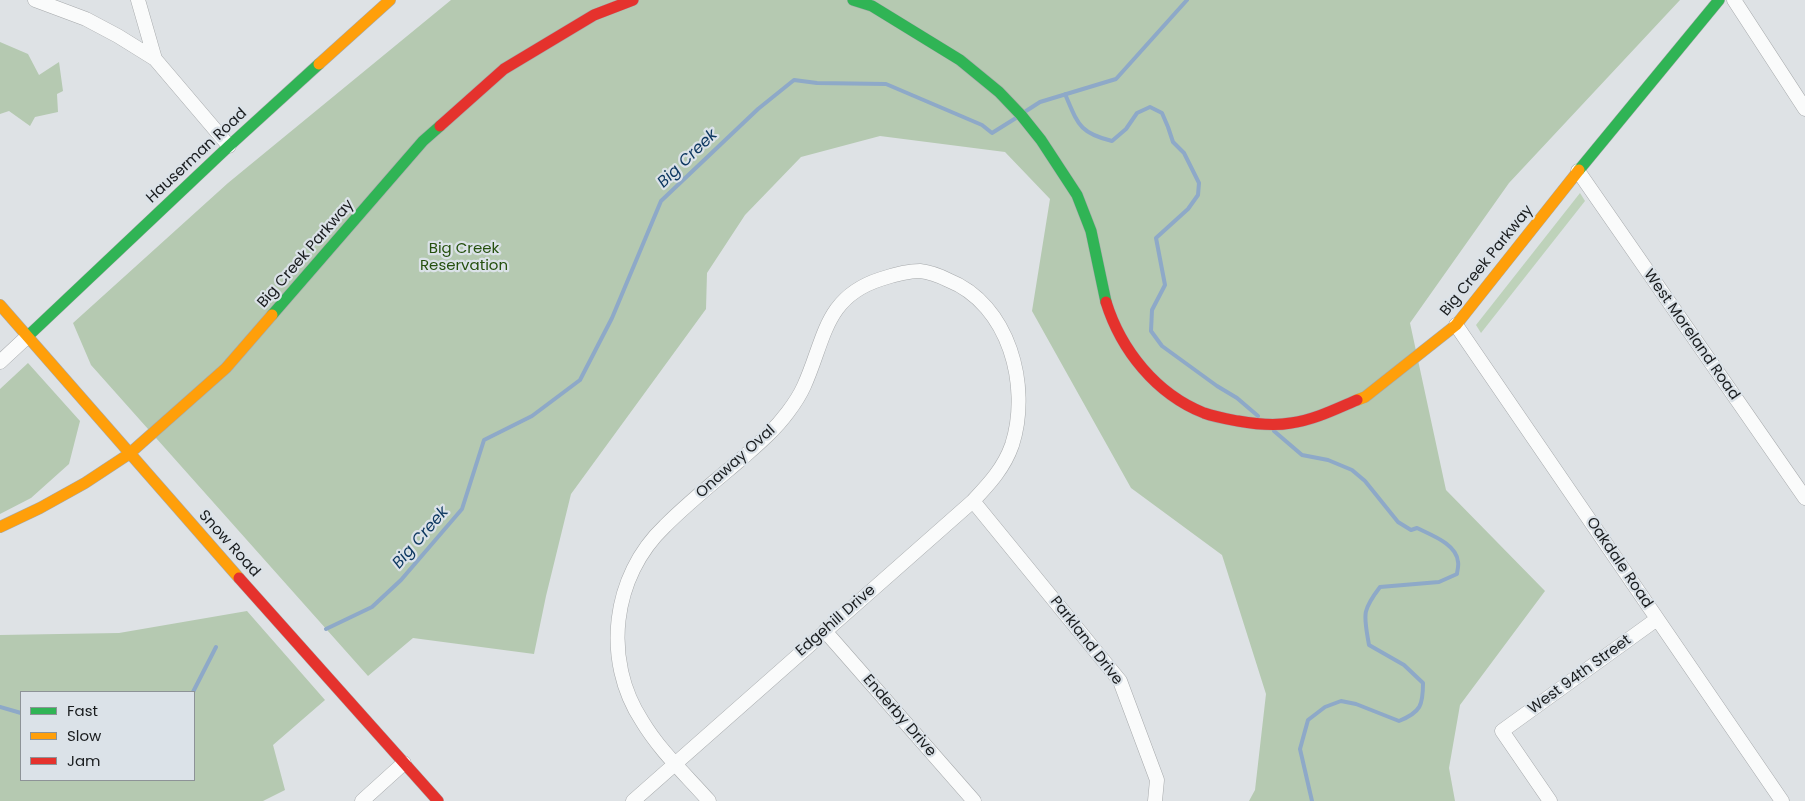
<!DOCTYPE html>
<style>
body{margin:0}
#map{position:relative;width:1805px;height:801px;overflow:hidden;background:#dee2e5;font-family:Poppins,sans-serif}
canvas{display:block}
.legend{position:absolute;left:20px;top:691px;width:175px;height:90px;box-sizing:border-box;background:#dbe2e8;border:1px solid #8d9397;margin:0;padding:6px 9px;list-style:none;font-size:15px;color:#191c1e}
.legend li{display:flex;align-items:center;gap:10px;height:25px}
.legend b{width:25px;border:1px solid #8d9397}
</style>
<div id="map">
<canvas width="1805" height="801"></canvas>
<ul class="legend">
<li><b style="height:6px;background:#30b455"></b>Fast</li>
<li><b style="height:6px;background:#ff9f0a"></b>Slow</li>
<li><b style="height:6px;background:#e5322d"></b>Jam</li>
</ul>
</div>
<script>
const ctx = document.querySelector('canvas').getContext('2d');
ctx.lineJoin = 'round';
function paint(path, color) { ctx.fillStyle = color; ctx.fill(path, 'evenodd'); }
function stroke(path, color, width, dash) { ctx.strokeStyle = color; ctx.lineWidth = width; ctx.lineCap = dash ? 'butt' : 'round'; ctx.setLineDash(dash || []); ctx.stroke(path); }
function drawText(font, color, halo, rows, align = 'center') {
  ctx.font = font + ' Poppins,sans-serif'; ctx.lineWidth = 4.5; ctx.setLineDash([]); ctx.textBaseline = 'middle'; ctx.strokeStyle = halo; ctx.fillStyle = color; for (const [text, x, y, turn = 0] of rows) {
    ctx.save(); ctx.translate(x, y); ctx.rotate((+turn || 0) * Math.PI / 180); ctx.textAlign = isNaN(turn) ? turn : align; if (halo) ctx.strokeText(text, 0, 0); ctx.fillText(text, 0, 0); ctx.restore();
  }
}
const green = new Path2D(`
 M1580,193L1585,201L1481,333L1476,325Z`);
const forest = new Path2D(`
 M451,0H1680L1509,183L1410,323L1446,490L1545,591L1460,705L1449,768L1455,801H1249L1255,790L1266,694L1222,555L1131,488L1032,311L1050,199L1005,152L880,136L801,157L745,215L707,273L706,309L571,494L546,596L534,654L413,638L368,676L91,365L73,323L228,183Z
 M0,42L28,54L39,75L59,62L63,91L57,94L58,112L35,117L30,126L9,111L0,114Z
 M28,363L80,421L69,464L31,498L0,514V389Z
 M247,611L325,700L273,745L285,790L263,801H0V635L119,633ZM21,692H194V780H21Z`);
const stream = new Path2D(`
 M1065,94C1078,124 1079,133 1112,141L1126,129L1137,113L1150,107L1162,113L1168,127L1173,142L1184,153L1199,183L1198,195L1188,209L1156,238L1165,285L1152,310L1151,331L1162,346L1217,386L1237,398L1258,416
 M1026,111L1040,102L1116,79L1187,0
 M1274,431L1302,455L1328,460L1352,470L1365,481L1398,522L1411,530L1417,528C1431,535 1457,544 1458,562C1459,566 1457,571 1457,574L1439,582L1380,587C1361,612 1364,615 1369,645L1404,665L1423,683C1423,705 1421,712 1399,721L1356,704L1341,701L1325,707L1308,720L1300,749L1312,801
 M326,629L372,607L401,580L462,509L484,440L532,416L580,380L612,318L661,201L758,109L794,80L817,83L886,84L982,125L992,133L1016,118
 M193,692L216,647
 M0,707L21,713`);
const street = new Path2D(`
 M35,0L86,19L118,36L155,59
 M138,0L155,59L229,146
 M1734,0L1805,109
 M1578,171L1805,498
 M1456,325L1782,801
 M0,362L28,336
 M973,501L1120,681L1157,780L1155,801
 M825,631L974,801
 M362,801L404,763
 M633,801C746,701 859,601 973,501C989,484 1004,468 1012,445C1031,386 1009,304 948,280C940,276 929,272 920,271C907,271 893,275 881,279C824,297 825,340 804,386C800,395 794,404 788,412C774,431 757,445 739,461C714,482 688,503 665,526C612,576 602,660 642,721C660,751 686,775 709,801
 M1550,801L1502,731L1657,619`);
const fast = new Path2D(`
 M853,0L872,6L960,60L999,92L1021,115L1041,140L1077,195L1091,231L1106,302
 M1579,170L1719,0
 M272,315L423,141L440,126
 M28,336L229,146L319,64`);
const slow = new Path2D(`
 M319,64L390,0
 M0,305L239,578
 M1357,400L1365,397L1456,325L1579,170
 M0,527L40,508L85,483L129,454L226,368L272,315`);
const jam = new Path2D(`
 M440,126L504,69L594,15L633,0
 M1106,302C1121,350 1156,394 1204,413C1215,417 1227,419 1238,421C1255,424 1274,426 1291,423C1314,420 1336,409 1357,400
 M239,578L438,801`);
const streetNames = [
 ["Hauserman Road",197,156,-43],
 ["Big Creek Parkway",306,254,-49],
 ["Big Creek Parkway",1487,261,-51],
 ["West Moreland Road",1691,335,55],
 ["Onaway Oval",736,462,-42],
 ["Snow Road",229,544,48],
 ["Oakdale Road",1619,563,56],
 ["Edgehill Drive",836,621,-41],
 ["Parkland Drive",1086,641,52],
 ["West 94th Street",1580,675,-36],
 ["Enderby Drive",899,716,49]
];
const parkNames = [
 ["Big Creek",464,249],
 ["Reservation",464,266]
];
const waterNames = [
 ["Big Creek",688,159,-44],
 ["Big Creek",421,538,-49]
];
paint(green, '#bed2ba');
paint(forest, '#b5c9b1');
stroke(stream, '#8ea9c8', 4);
stroke(street, '#a6a9ab', 15);
stroke(fast, '#a6a9ab', 12);
stroke(slow, '#a6a9ab', 12);
stroke(jam, '#a6a9ab', 12);
stroke(street, '#fafbfb', 14);
stroke(fast, '#30b455', 11);
stroke(slow, '#ff9f0a', 11);
stroke(jam, '#e5322d', 11);
drawText('15px', '#191c1e', '#dbe2e8', streetNames);
drawText('15px', '#25500e', '#dbe2e8', parkNames);
drawText('italic 16px', '#0e3861', '#dbe2e8', waterNames);
</script>
